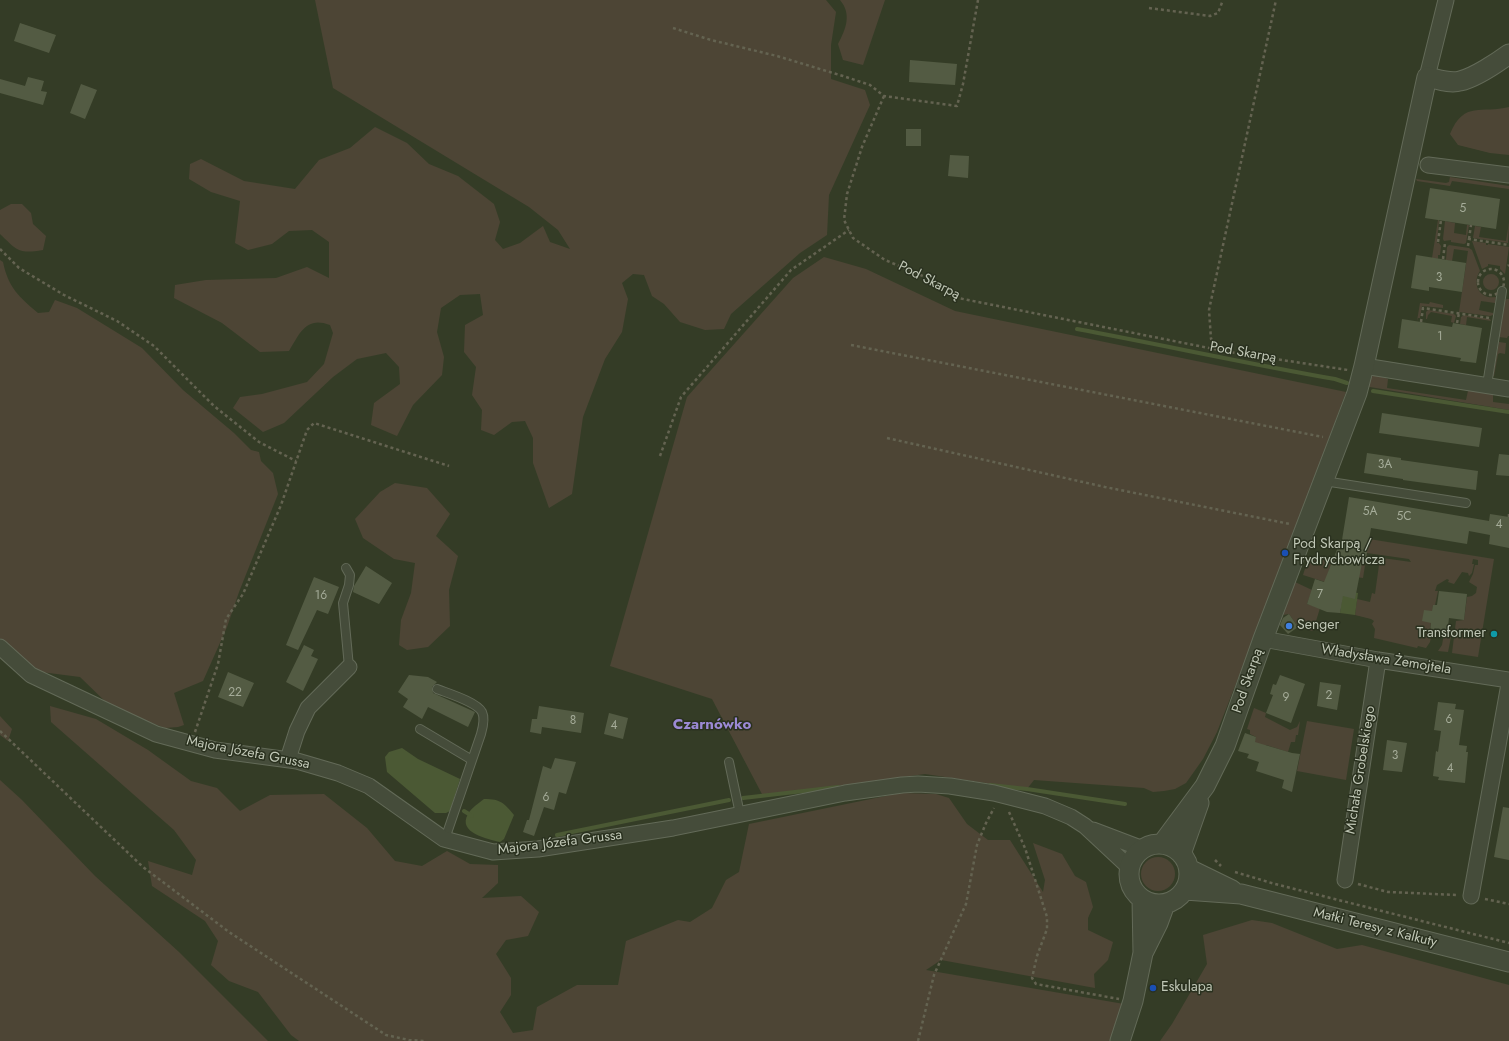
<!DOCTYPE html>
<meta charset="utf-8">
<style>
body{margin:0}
canvas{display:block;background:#343c26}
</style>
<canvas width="1509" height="1041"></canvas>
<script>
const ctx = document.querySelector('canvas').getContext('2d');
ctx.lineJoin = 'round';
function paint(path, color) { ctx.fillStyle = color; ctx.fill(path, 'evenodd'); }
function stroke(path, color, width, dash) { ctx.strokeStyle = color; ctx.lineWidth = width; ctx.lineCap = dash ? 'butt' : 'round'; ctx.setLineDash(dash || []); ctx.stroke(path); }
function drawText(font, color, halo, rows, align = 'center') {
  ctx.font = font + ' Jost,sans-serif'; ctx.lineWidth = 3; ctx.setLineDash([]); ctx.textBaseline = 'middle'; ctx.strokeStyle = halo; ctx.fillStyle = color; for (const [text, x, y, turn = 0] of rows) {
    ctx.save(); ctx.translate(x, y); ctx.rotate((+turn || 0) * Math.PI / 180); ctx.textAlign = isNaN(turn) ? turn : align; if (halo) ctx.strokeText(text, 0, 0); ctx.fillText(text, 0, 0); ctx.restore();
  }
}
const green = new Path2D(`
 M315,0H826L836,12L831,45V79L865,90L870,105L829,195L827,235L800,253L731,314L724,329L705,330L680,322L664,304L652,296L644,275L633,274L622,283L628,299L622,332L605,359L583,417L572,494L549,508L533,463V438L525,421L512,422L494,435L481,430L482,410L472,395L476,367L464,352L465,325L483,315L480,294L460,295L441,308L437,332L444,357L442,375L413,405L397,436L371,425L374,403L400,384L399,367L386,353L357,359L333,377L284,423L263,432L233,408L240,397L262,394L307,382L324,364L333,333L330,325C306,316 300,333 289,351L260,352L222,323L174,298L175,285L206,280L276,278L307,267L329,278V242L312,230L289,231L272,244L248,250L235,243L240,201L211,192L189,179L190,164L201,159L244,181L295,189L319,160L350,148L375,127L407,143L429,164L458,176L494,204L500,222L495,240L503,249L520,243L543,226L550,242L570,249L558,230L529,207L333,88Z
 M840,0H885L863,65L843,60L838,44C846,29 852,14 840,0Z
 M1509,107V155L1490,153L1458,145L1450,134C1464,100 1482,114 1509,107Z
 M1450,177L1509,186V189L1452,181L1450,186L1417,181L1416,179L1446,183L1449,182Z
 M11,204H22L31,213L33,224L46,236L43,250C18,254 18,251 0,234V210Z
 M1438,220H1439L1437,243H1439L1441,246L1440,255H1438V259L1432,258Z
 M1445,221L1455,223L1454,233L1466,235L1467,225H1469L1466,243L1464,244L1451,242V240L1444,241L1443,239Z
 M1509,222L1508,243L1473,238L1475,226L1481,227L1479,237L1506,241Z
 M1472,241L1486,243V245H1488V244L1509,247L1505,274L1500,269V266L1488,264V266L1482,269Z
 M1449,245L1469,248L1472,250L1480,271C1471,284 1480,300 1496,297L1495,303L1481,301L1479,310L1493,313V315L1490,316L1459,312L1468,251L1454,249L1452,261L1446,260L1447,247Z
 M824,257L866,269L955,311L1346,392L1279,574L1217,732L1203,759L1186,783L1175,789L1164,791L1153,792L1144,788L1034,780L1027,789L925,774L763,796L712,699L610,666L687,397L793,278Z
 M0,260L3,262C8,287 19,297 38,313L49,312L55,300L77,308L142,348L183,390L234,433L251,450L259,452L261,461L273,473L278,494L239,592L227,627L203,681L174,693L184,725L178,727L165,728L112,708L80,677L41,672L6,646L0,638Z
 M1483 282a8 8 0 1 1 16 0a8 8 0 1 1-16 0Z
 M1507,299H1509V336H1508L1507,338L1499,337L1505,300Z
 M1430,302L1443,305V308L1422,306L1420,318H1418L1417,321L1420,303L1429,304Z
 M1428,310L1454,314L1456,316L1454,323L1451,322L1452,316L1431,312L1428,315L1427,319H1426V312Z
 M1464,315L1490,319L1491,321L1467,317L1466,325L1460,324L1461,317Z
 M1499,342L1506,343L1505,354L1500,353L1498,354L1494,376H1493Z
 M1373,376H1380L1388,379L1387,388L1466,400L1468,391L1471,390L1493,394V402L1509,404V410L1364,386L1366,382Z
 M395,483L427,488L450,514L436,536L458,556L449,590L450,626L428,647L407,650L399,645L401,620L411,593L415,563L394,559L363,538L355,519L380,492Z
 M1369,539L1494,559L1478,657L1452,653L1456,621L1464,620L1467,597L1472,596L1476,593L1477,587L1469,582L1473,574L1475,565H1478V560L1473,559L1472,564H1474L1472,573L1469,576L1468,573L1462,572L1454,584L1448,582L1449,580L1447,579L1437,585L1435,591H1438L1435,605H1433L1430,631L1432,632L1430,642L1426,648L1418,646L1417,648L1374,638L1375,629L1372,624L1374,621L1371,619L1355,615L1357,599L1370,602L1372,593L1375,594L1379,565L1374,564L1375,557L1411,562L1409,559L1367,553L1363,578L1356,577Z
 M1309,556L1328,558L1331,565L1325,582L1303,575Z
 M1295,582L1312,590L1307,604L1320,608L1313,631L1299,628L1289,614L1283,615Z
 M1444,634L1449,635L1451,637L1448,652L1438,651L1442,645Z
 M50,706L96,719L148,750L191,781L217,788L240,811L270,795L324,794L367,828L395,861L422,866L447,851L470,864L498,865V883L482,898L521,896L539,912L528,936L506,940L496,954L511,978V995L500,1012L513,1033L533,1030L537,1007L577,985H618L626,941L678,920L690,922L712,908L726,880L739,872L749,824L900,793L936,794L949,798L967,824L988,840H1010L1043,892L1045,880L1033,843L1062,854L1075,876L1086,882L1093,907L1088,918V930L1113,942L1108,960L1094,974L1095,988L941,960L926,970L1124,1004L1111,1041H299L291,1035L258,992L229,981L211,965L218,941L205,921L152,886L148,861L192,875L196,860L174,830L51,722Z
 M1254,708L1266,713L1265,717L1290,730L1297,727L1300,721L1298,735H1296L1295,742H1291L1288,752L1266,745L1265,747L1254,743L1256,737L1250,734V730L1247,729Z
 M0,716L12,729L8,741L0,735Z
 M1307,721L1354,729L1346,780L1297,771Z
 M0,780L22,800L95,876L179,952L268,1041H0Z
 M1141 874a17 17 0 1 1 34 0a17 17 0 1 1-34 0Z
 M1252,920L1272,923L1337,949L1362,945L1509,985V1041H1160L1172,1024L1207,964L1203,935Z`);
const water = new Path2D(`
 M1343,591L1358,593L1355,615L1340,613Z
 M402,748L418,759L460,779L450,811L446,813H435L387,772L385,757L389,752Z
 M484,799C501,799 504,803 514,815L504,839L500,842C488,839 457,833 468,814C471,808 479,803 484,799Z`);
const stream = new Path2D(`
 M1077,329C1163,345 1249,364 1335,379L1347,383
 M1373,391L1509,412
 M990,785L1027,789L1125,804
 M743,798L838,787
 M464,811L472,816
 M557,835L729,800`);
const building = new Path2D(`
 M20,23L56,35L49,53L14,41Z
 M910,60L957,64L955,85L909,82Z
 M28,77L44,81L41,91L47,92L43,105L0,93V79L25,86Z
 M81,84L97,90L85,119L70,113Z
 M906,129H921V146H906Z
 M950,155L969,156L968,178L948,176Z
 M1430,188L1500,199L1496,229L1425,218Z
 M1416,255L1466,263L1462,292L1429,287V291L1411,288Z
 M1402,319L1452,327L1453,323L1482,328L1476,363L1460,361L1461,358L1398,348Z
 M1382,413L1482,428L1479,447L1379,433Z
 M1367,453L1401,458V460L1478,471L1476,490L1403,480V479L1364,473Z
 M1499,454L1509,455V476L1496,475Z
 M1349,497L1489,521L1490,514L1509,517V548L1489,544L1490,535L1469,531L1467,544L1371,528L1366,558H1363L1355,599L1343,596L1340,613L1327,612L1307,604L1315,579L1324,582L1338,547H1339L1340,540H1342Z
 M366,566L392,583L379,604L353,592L354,586Z
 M314,577L339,587L328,614L317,610L298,650L286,645Z
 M1439,591L1467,594L1464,620L1449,618L1447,634L1430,632L1431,623L1422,621L1424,610L1432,611L1433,605H1437Z
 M1289,614L1298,627L1288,634L1280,625L1283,618Z
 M304,645L314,650L311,656L318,659L303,691L286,682Z
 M228,672L254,683L243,707L218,697Z
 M409,675L428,677L437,682L432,687L433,693L475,712L468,727L428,707L422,719L403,707L408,699L398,692Z
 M1280,675L1305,684L1291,723L1266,713L1273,695L1270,694L1273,684L1276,685Z
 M1320,682L1341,685L1337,710L1317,706Z
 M1438,702L1456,704L1455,709L1464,710L1459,745L1467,746L1466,752H1468L1465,783L1438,780L1439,777L1433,776L1436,751L1438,752L1441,731L1434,730Z
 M539,706L584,713L581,733L542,727L541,734L530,732L532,719H537Z
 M609,713L628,718L623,739L604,734Z
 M1245,733L1256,737L1255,742L1292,753L1300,754L1292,792L1282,788L1284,780L1256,771L1259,762L1247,758L1249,754L1238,751Z
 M1387,740L1407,743L1402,772L1383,770Z
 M555,758L576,762L566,794L559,792L554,810L544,807L534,836L523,832L527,820H529L543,766L551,769Z
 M1503,807L1509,808V860L1494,857Z`);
const path = new Path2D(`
 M1149,8L1210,16L1218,13L1223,0
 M673,28L711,40L777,56L843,76L870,85L884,96L957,106L963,84L978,0
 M884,96L862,147L847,194L844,220L853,238L885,260L930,279L953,297L1229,352L1348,370
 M1469,239L1471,225
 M1438,242L1441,220
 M1468,246L1469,239L1509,245
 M0,249L19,268L64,295L117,321L154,346L214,406L259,442L296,461
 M1443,259L1445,243
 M1508,266L1509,265
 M1478 282a13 13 0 1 1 26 0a13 13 0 1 1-26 0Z
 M1421,322L1423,308L1489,318
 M1457,323L1459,313
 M851,345L1323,437
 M1227,350L1211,339L1209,310L1276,0
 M887,438L1105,487L1290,524
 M660,456L681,397L791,270L849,230
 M1509,517V514
 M0,731L143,867L229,932L386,1035L409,1040L424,1041
 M195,732L218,664L226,619L243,594L281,505L307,430L314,423L449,466
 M1009,812L1025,848L1047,917V929L1037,956L1032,978L1036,984L1119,999
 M1215,860L1221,866
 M1235,872L1275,884L1509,943
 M1358,884L1388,892L1458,895
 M1485,899L1509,904
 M918,1041L934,975L966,904L977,845L986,823L994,808`);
const service = new Path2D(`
 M1487,385L1502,291
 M1324,481L1466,503
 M346,568L350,575L349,585L343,603L349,667
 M437,689C447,693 477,702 482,712C485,718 483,727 481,734L445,839
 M420,729L472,760
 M729,762L740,814`);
const minor = new Path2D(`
 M1427,77L1446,0
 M1428,165L1509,175
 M1364,366L1509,389
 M1263,639L1378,660L1509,680
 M0,647L31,675L156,734L215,750L297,761L338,773L369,786L444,839L493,852L538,849L673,828L845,793L902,785L918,784L950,786L994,793L1045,806L1071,817L1085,826L1130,868
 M288,759L297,731L308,708L349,667
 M1093,830L1143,849
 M1345,880L1378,660
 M1471,896L1509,684`);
const tertiary = new Path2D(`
 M1129 874a30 30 0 1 1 60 0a30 30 0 1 1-60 0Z
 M1162,844L1205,786L1225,746L1263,639L1357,393L1364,366L1427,77C1437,79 1450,84 1460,81C1474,78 1498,62 1509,54
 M1181,854L1199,803
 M1189,869L1232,890
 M1185,890L1241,894L1509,962
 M1144,951L1158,923L1165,904
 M1120,1041L1133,1001L1143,953L1142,899`);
const markers = [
 [1285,553,4,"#1a4fb4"],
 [1289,626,4,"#3f7fe0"],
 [1494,634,4,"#0f9aa8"],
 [1153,988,4,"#1a4fb4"]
];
const numberNames = [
 ["5",1463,209],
 ["3",1439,278],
 ["1",1440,337],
 ["3A",1385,465],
 ["5A",1370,512],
 ["5C",1404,517],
 ["4",1499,525],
 ["7",1320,595],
 ["16",321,596],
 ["22",235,693],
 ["2",1329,696],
 ["9",1286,698],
 ["6",1449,720],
 ["8",573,721],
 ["4",614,726],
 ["3",1395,756],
 ["4",1450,769],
 ["6",546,798]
];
const streetNames = [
 ["Pod Skarpą",929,281,27],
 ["Pod Skarpą",1243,353,10],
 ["Władysława Żemojtela",1386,660,9],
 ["Pod Skarpą",1248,681,-71],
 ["Majora Józefa Grussa",248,753,11],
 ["Michała Grobelskiego",1361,770,-81],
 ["Majora Józefa Grussa",560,843,-7],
 ["Matki Teresy z Kalkuty",1375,928,14]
];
const poiNames = [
 ["Pod Skarpą /",1293,545],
 ["Frydrychowicza",1293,561],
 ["Senger",1297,626],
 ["Transformer",1486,634,"right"],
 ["Eskulapa",1161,988]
];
const neighbourhoodNames = [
 ["Czarnówko",712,725]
];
paint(green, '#4d4535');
paint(water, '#4b5934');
stroke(stream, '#4b5934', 4);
paint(building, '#535b43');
stroke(service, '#636a58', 10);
stroke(minor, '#636a58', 17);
stroke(tertiary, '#636a58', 21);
stroke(path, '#646351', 2.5, [3, 3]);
stroke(service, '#454c3a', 8);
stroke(minor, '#454c3a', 15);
stroke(tertiary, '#454c3a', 19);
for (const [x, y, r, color] of markers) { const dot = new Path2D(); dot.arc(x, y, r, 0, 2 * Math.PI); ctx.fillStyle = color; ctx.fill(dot); stroke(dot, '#2a311f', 1.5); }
drawText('12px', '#a5ac99', null, numberNames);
drawText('14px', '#c0c7b6', '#2a311f', streetNames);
drawText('14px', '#c0c7b6', '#2a311f', poiNames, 'left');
drawText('bold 15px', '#9c8ad5', '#2a311f', neighbourhoodNames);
</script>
